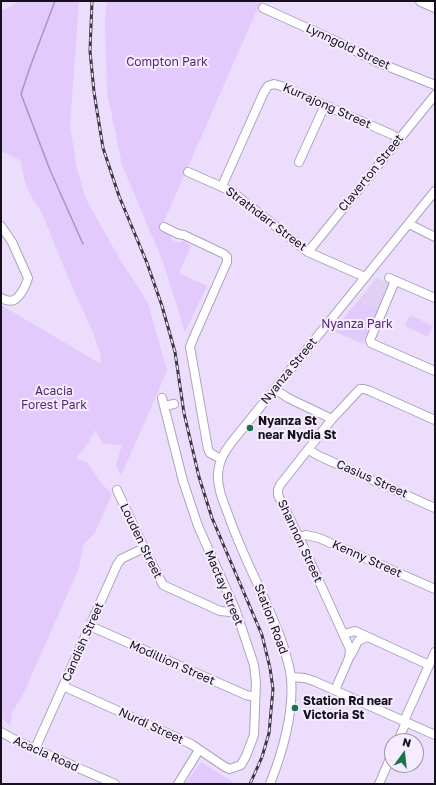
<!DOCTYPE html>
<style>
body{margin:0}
#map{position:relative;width:436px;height:785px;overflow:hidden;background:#ebddfb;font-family:"Golos Text",sans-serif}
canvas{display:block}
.frame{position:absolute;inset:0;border:2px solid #15101b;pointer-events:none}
.north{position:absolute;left:384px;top:733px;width:40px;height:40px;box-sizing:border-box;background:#f5edff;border:1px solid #9b95a4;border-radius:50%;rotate:15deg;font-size:11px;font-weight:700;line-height:16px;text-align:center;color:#15101b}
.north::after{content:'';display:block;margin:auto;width:14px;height:18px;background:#197448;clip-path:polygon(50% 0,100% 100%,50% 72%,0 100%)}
</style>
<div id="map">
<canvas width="436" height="785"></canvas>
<div class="frame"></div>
<div class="north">N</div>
</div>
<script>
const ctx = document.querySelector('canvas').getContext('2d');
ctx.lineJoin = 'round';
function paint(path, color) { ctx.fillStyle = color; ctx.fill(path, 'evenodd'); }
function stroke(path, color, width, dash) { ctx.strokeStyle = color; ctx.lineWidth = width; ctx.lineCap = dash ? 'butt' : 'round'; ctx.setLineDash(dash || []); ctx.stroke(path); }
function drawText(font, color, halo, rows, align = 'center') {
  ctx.font = font + ' "Golos Text",sans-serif'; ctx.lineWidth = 4; ctx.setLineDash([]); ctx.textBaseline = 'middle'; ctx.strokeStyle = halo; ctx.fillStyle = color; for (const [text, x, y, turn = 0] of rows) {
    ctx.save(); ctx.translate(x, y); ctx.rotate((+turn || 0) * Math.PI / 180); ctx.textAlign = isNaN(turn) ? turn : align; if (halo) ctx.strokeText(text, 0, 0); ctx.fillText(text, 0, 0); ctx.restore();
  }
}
const built = new Path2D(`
 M376,278L390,284L378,310L358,301Z`);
const green = new Path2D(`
 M17,1H79L70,125L77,169L86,199L119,258L148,303L167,371L121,476L116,465L122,445L103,444L95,430L87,445L76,458L88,463L101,483L112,494L95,533L83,545L79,568L22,697L12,712L10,726L1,717V305L101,364L100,353L93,332L72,287L42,213L31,196L25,183L21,161L1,151V11L17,3Z
 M107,1H261L161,228L171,233V238C174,242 179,243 184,241L191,246L179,273L207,286L185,332L163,262L122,165L107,92L105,21Z
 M358,301L378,310L363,344L333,331Z
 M410,315L433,326L428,337L405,326Z
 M201,762L236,784H185Z`);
const stream = new Path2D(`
 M55,1L30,67L21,94L50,170L83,244`);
const minor = new Path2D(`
 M263,8L338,42L377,62L435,85
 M299,162L325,105
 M188,172L231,191L308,252L365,277
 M222,186L264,92L268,86L274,84L281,86L393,135L398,139
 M409,224L435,237
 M1,226L12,242L28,278C27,283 25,286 23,290C17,300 12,304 1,298
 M164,227L178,234L184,235L224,254L227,257V262L193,339L190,347L208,449L210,453L221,459
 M308,252L435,95
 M389,278L435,298
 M395,281L370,340L371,343L435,371
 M275,389L288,398L332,419
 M164,406L174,404
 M309,450L319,456L435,508
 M117,490L144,548L163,585L220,611L230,612L236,611
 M299,537L306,535L319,538L435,589
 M90,626L246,695L255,697
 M344,634L355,631L429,665
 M351,655L358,641L367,637
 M291,677L305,678L314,681L435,735
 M63,686L191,744L225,767L230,769L241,765L246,756L254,735L256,682L254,665L236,611L198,526L183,481L162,398
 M335,690L349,658L350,649L299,537L278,495V490L280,485L332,419L360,389H364L370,391L435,420
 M404,721L435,652
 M1,732L19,742L115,784
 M398,741L406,722
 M35,749L117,565L121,559L144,548
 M178,784L199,750
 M270,784C283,751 294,713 291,678C290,667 286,656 283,645C268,600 243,559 228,514C223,501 217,487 218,473C219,461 224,452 231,443L435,191
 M379,784L392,754`);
const major = new Path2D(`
 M421,1L435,7`);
const rail = new Path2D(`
 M92,1L90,51L94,92L103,148L119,196L147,263L162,306L175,352L184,413L199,477L212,518L262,635L270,668L273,689L269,733L262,757L250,784`);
const markers = [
 [250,428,4,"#197448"],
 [295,708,4,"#197448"]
];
const streetNames = [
 ["Lynngold Street",348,47,25],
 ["Kurrajong Street",327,106,24],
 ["Claverton Street",371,173,-51],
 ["Strathdarr Street",266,219,37],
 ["Nyanza Street",289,371,-51],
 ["Casius Street",372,479,24],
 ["Louden Street",141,541,64],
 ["Shannon Street",300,541,65],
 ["Kenny Street",367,559,24],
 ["Mactay Street",224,588,67],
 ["Station Road",271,619,69],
 ["Candish Street",83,642,-66],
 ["Modillion Street",172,663,24],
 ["Nurdi Street",151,726,25],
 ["Acacia Road",46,754,24]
];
const parkNames = [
 ["Compton Park",167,62],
 ["Nyanza Park",357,324],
 ["Acacia",54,391],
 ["Forest Park",54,405]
];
const poiNames = [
 ["Nyanza St",258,421],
 ["near Nydia St",258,435],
 ["Station Rd near",303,701],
 ["Victoria St",303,715]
];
paint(built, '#e1d0f4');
paint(green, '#e3cafd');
stroke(stream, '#af90ce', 1.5);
stroke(minor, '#afa2be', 10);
stroke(major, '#afa2be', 12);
stroke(minor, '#fff', 8);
stroke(major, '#fff', 10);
stroke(rail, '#3e3746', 3);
stroke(rail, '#f5edff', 1.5, [4.5]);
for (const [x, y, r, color] of markers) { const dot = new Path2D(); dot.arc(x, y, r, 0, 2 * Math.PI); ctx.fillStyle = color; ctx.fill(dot); stroke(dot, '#f5edff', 1.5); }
drawText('12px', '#15101b', '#f5edff', streetNames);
drawText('12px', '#532a74', '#f5edff', parkNames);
drawText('bold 12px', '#15101b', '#f5edff', poiNames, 'left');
</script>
